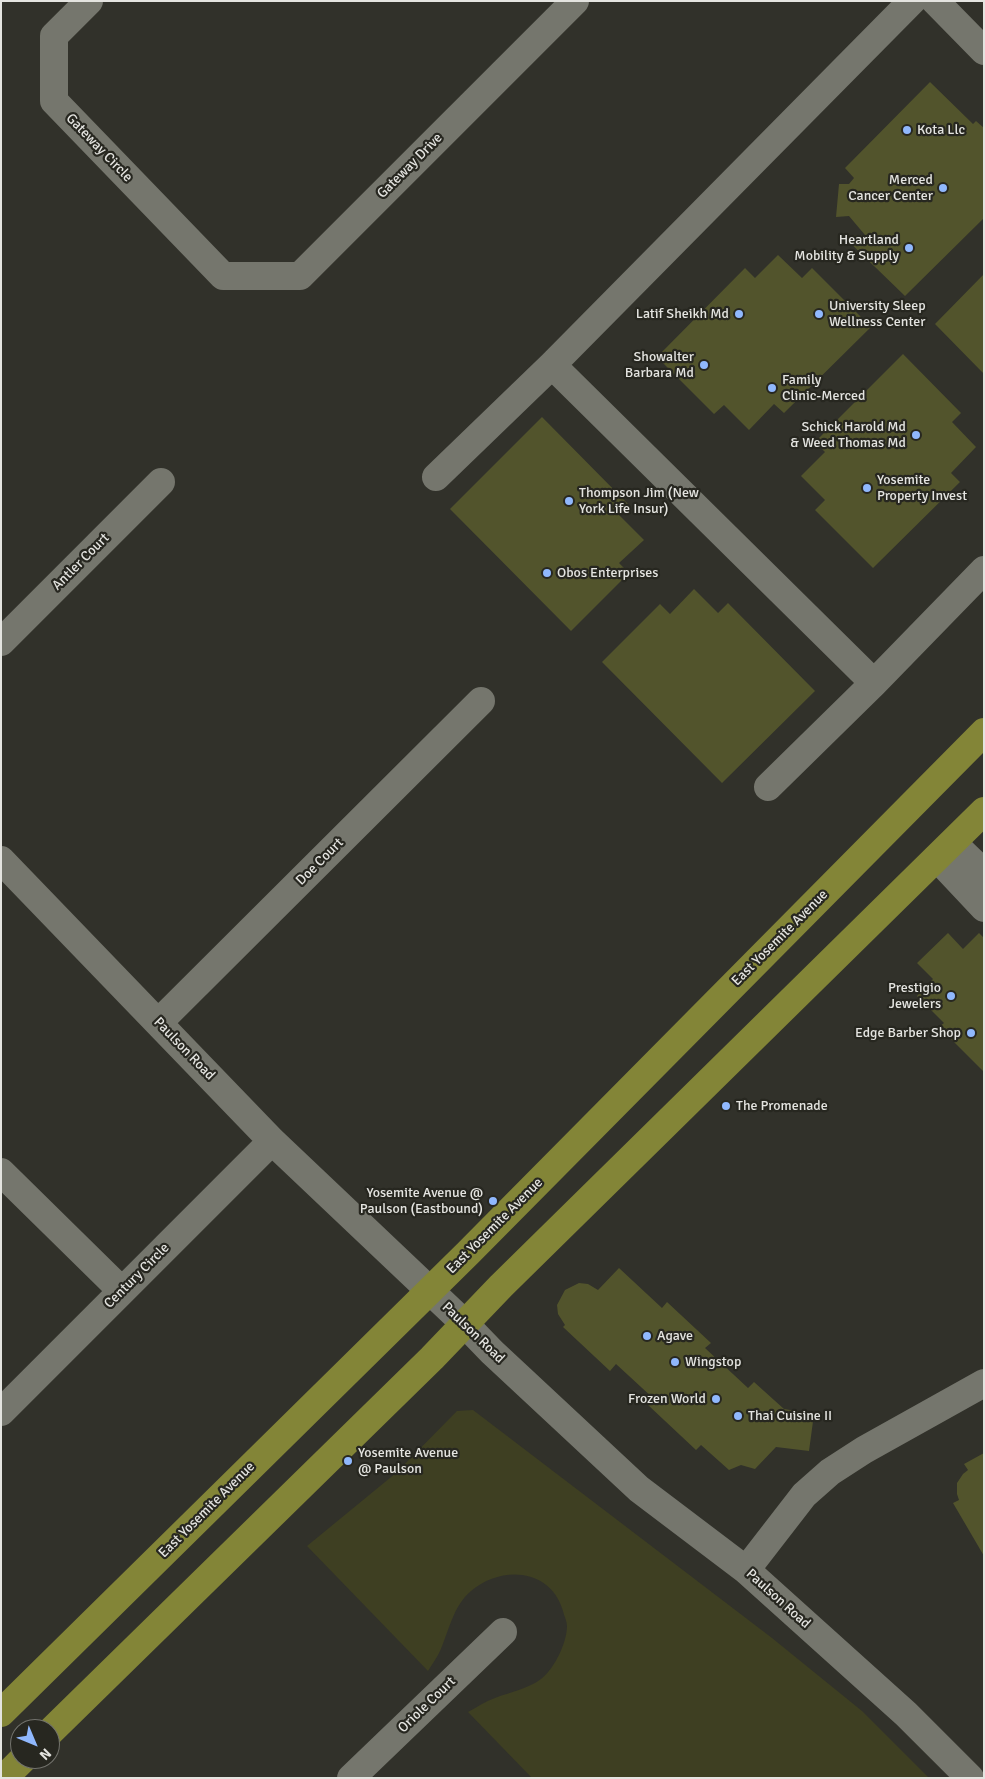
<!DOCTYPE html>
<style>
body{margin:0}
#map{position:relative;width:985px;height:1779px;overflow:hidden;background:#31312a;font-family:Signika,sans-serif}
canvas{display:block}
.frame{position:absolute;inset:0;border:2px solid #e4e4e0;pointer-events:none}
.north{position:absolute;left:10px;top:1719px;width:50px;height:50px;box-sizing:border-box;background:#272720;border:1px solid #73736d;border-radius:50%;rotate:135deg;font-size:14px;font-weight:700;line-height:20px;text-align:center;color:#e4e4e0}
.north::after{content:'';display:block;margin:auto;width:18px;height:22px;background:#90b8fd;clip-path:polygon(50% 0,100% 100%,50% 72%,0 100%)}
</style>
<div id="map">
<canvas width="985" height="1779"></canvas>
<div class="frame"></div>
<div class="north">N</div>
</div>
<script>
const ctx = document.querySelector('canvas').getContext('2d');
ctx.lineJoin = 'round';
function paint(path, color) { ctx.fillStyle = color; ctx.fill(path, 'evenodd'); }
function stroke(path, color, width, dash) { ctx.strokeStyle = color; ctx.lineWidth = width; ctx.lineCap = dash ? 'butt' : 'round'; ctx.setLineDash(dash || []); ctx.stroke(path); }
function drawText(font, color, halo, rows, align = 'center') {
  ctx.font = font + ' Signika,sans-serif'; ctx.lineWidth = 4.5; ctx.setLineDash([]); ctx.textBaseline = 'middle'; ctx.strokeStyle = halo; ctx.fillStyle = color; for (const [text, x, y, turn = 0] of rows) {
    ctx.save(); ctx.translate(x, y); ctx.rotate((+turn || 0) * Math.PI / 180); ctx.textAlign = isNaN(turn) ? turn : align; if (halo) ctx.strokeText(text, 0, 0); ctx.fillText(text, 0, 0); ctx.restore();
  }
}
const green = new Path2D(`
 M473,1410L772,1638L862,1711L929,1778H532L468,1712C477,1707 486,1701 495,1698C510,1692 528,1689 541,1679C548,1674 555,1663 559,1655C563,1647 567,1635 567,1626C567,1621 564,1616 563,1611C551,1568 501,1565 471,1591C453,1606 449,1631 440,1651C437,1658 432,1664 428,1671L307,1546L396,1473L457,1411Z`);
const building = new Path2D(`
 M930,82L973,124L976,121L984,128V218L905,296L843,236L865,235L849,216L836,217L839,184H849L854,178L845,168Z
 M778,255L802,278L812,268L871,327L784,413L774,404L749,430L724,405L714,414L657,357L745,268L755,278Z
 M984,274V374L935,324Z
 M903,354L961,413L952,422L976,447L951,473L960,482L873,568L815,510L825,500L801,476L825,452L815,442Z
 M542,417L628,504L618,514L644,540L619,563L629,573L571,631L450,509Z
 M694,589L718,613L728,603L815,691L722,783L602,662L660,604L670,614Z
 M948,933L963,949L979,933L984,938V1072L939,1027L944,1023L917,996L933,979L917,963Z
 M619,1268L662,1308L667,1302L711,1343L705,1348L748,1388L754,1382L784,1409L814,1414L809,1451L776,1447L755,1469L741,1465L729,1470L701,1445L696,1450L648,1405L654,1399L616,1364L610,1371L563,1327L565,1325L558,1314L557,1305L565,1290L579,1283L588,1284L598,1290Z
 M984,1453V1556L953,1503L959,1500L957,1494V1483L963,1474L968,1470L964,1464Z`);
const minor = new Path2D(`
 M89,1L54,36V101L223,276H300L575,1
 M912,1L552,365L874,683L984,570
 M935,1L984,51
 M436,477L552,365
 M1,642L161,482
 M768,787L874,683
 M953,843L984,873
 M937,858L984,908
 M1,860L272,1141L464,1323L492,1352L639,1489L746,1570L906,1714L970,1778
 M159,1022L481,701
 M1,1172L122,1291
 M1,1412L272,1141
 M746,1570L804,1495L830,1472L864,1450L984,1383
 M351,1778L503,1632`);
const major = new Path2D(`
 M1,1713L468,1253L984,732
 M50,1732L432,1358L501,1286L984,811
 M4,1778L23,1759`);
const markers = [
 [907,130,5,"#90b8fd"],
 [943,188,5,"#90b8fd"],
 [909,248,5,"#90b8fd"],
 [739,314,5,"#90b8fd"],
 [819,314,5,"#90b8fd"],
 [704,365,5,"#90b8fd"],
 [772,388,5,"#90b8fd"],
 [916,435,5,"#90b8fd"],
 [867,488,5,"#90b8fd"],
 [569,501,5,"#90b8fd"],
 [547,573,5,"#90b8fd"],
 [951,996,5,"#90b8fd"],
 [971,1033,5,"#90b8fd"],
 [726,1106,5,"#90b8fd"],
 [493,1201,5,"#90b8fd"],
 [647,1336,5,"#90b8fd"],
 [675,1362,5,"#90b8fd"],
 [716,1399,5,"#90b8fd"],
 [738,1416,5,"#90b8fd"],
 [348,1461,5,"#90b8fd"]
];
const poiNames = [
 ["Kota Llc",917,130],
 ["Merced",933,180,"right"],
 ["Cancer Center",933,196,"right"],
 ["Heartland",899,240,"right"],
 ["Mobility & Supply",899,256,"right"],
 ["University Sleep",829,306],
 ["Wellness Center",829,322],
 ["Latif Sheikh Md",729,314,"right"],
 ["Showalter",694,357,"right"],
 ["Barbara Md",694,373,"right"],
 ["Family",782,380],
 ["Clinic-Merced",782,396],
 ["Schick Harold Md",906,427,"right"],
 ["& Weed Thomas Md",906,443,"right"],
 ["Yosemite",877,480],
 ["Property Invest",877,496],
 ["Thompson Jim (New",579,493],
 ["York Life Insur)",579,509],
 ["Obos Enterprises",557,573],
 ["Prestigio",941,988,"right"],
 ["Jewelers",941,1004,"right"],
 ["Edge Barber Shop",961,1033,"right"],
 ["The Promenade",736,1106],
 ["Yosemite Avenue @",483,1193,"right"],
 ["Paulson (Eastbound)",483,1209,"right"],
 ["Agave",657,1336],
 ["Wingstop",685,1362],
 ["Frozen World",706,1399,"right"],
 ["Thai Cuisine II",748,1416],
 ["Yosemite Avenue",358,1453],
 ["@ Paulson",358,1469]
];
const streetNames = [
 ["Gateway Circle",99,148,46],
 ["Gateway Drive",410,166,-45],
 ["Antler Court",81,562,-45],
 ["Doe Court",320,862,-45],
 ["East Yosemite Avenue",780,938,-45],
 ["Paulson Road",184,1049,46],
 ["East Yosemite Avenue",495,1226,-45],
 ["Century Circle",137,1276,-45],
 ["Paulson Road",473,1333,44],
 ["East Yosemite Avenue",207,1510,-45],
 ["Paulson Road",778,1599,42],
 ["Oriole Court",427,1705,-44]
];
paint(green, '#3e3f22');
paint(building, '#52542c');
stroke(minor, '#75766d', 28);
stroke(major, '#838537', 28);
for (const [x, y, r, color] of markers) { const dot = new Path2D(); dot.arc(x, y, r, 0, 2 * Math.PI); ctx.fillStyle = color; ctx.fill(dot); stroke(dot, '#272720', 2); }
drawText('14px', '#e4e4e0', '#272720', poiNames, 'left');
drawText('14px', '#e4e4e0', '#272720', streetNames);
</script>
